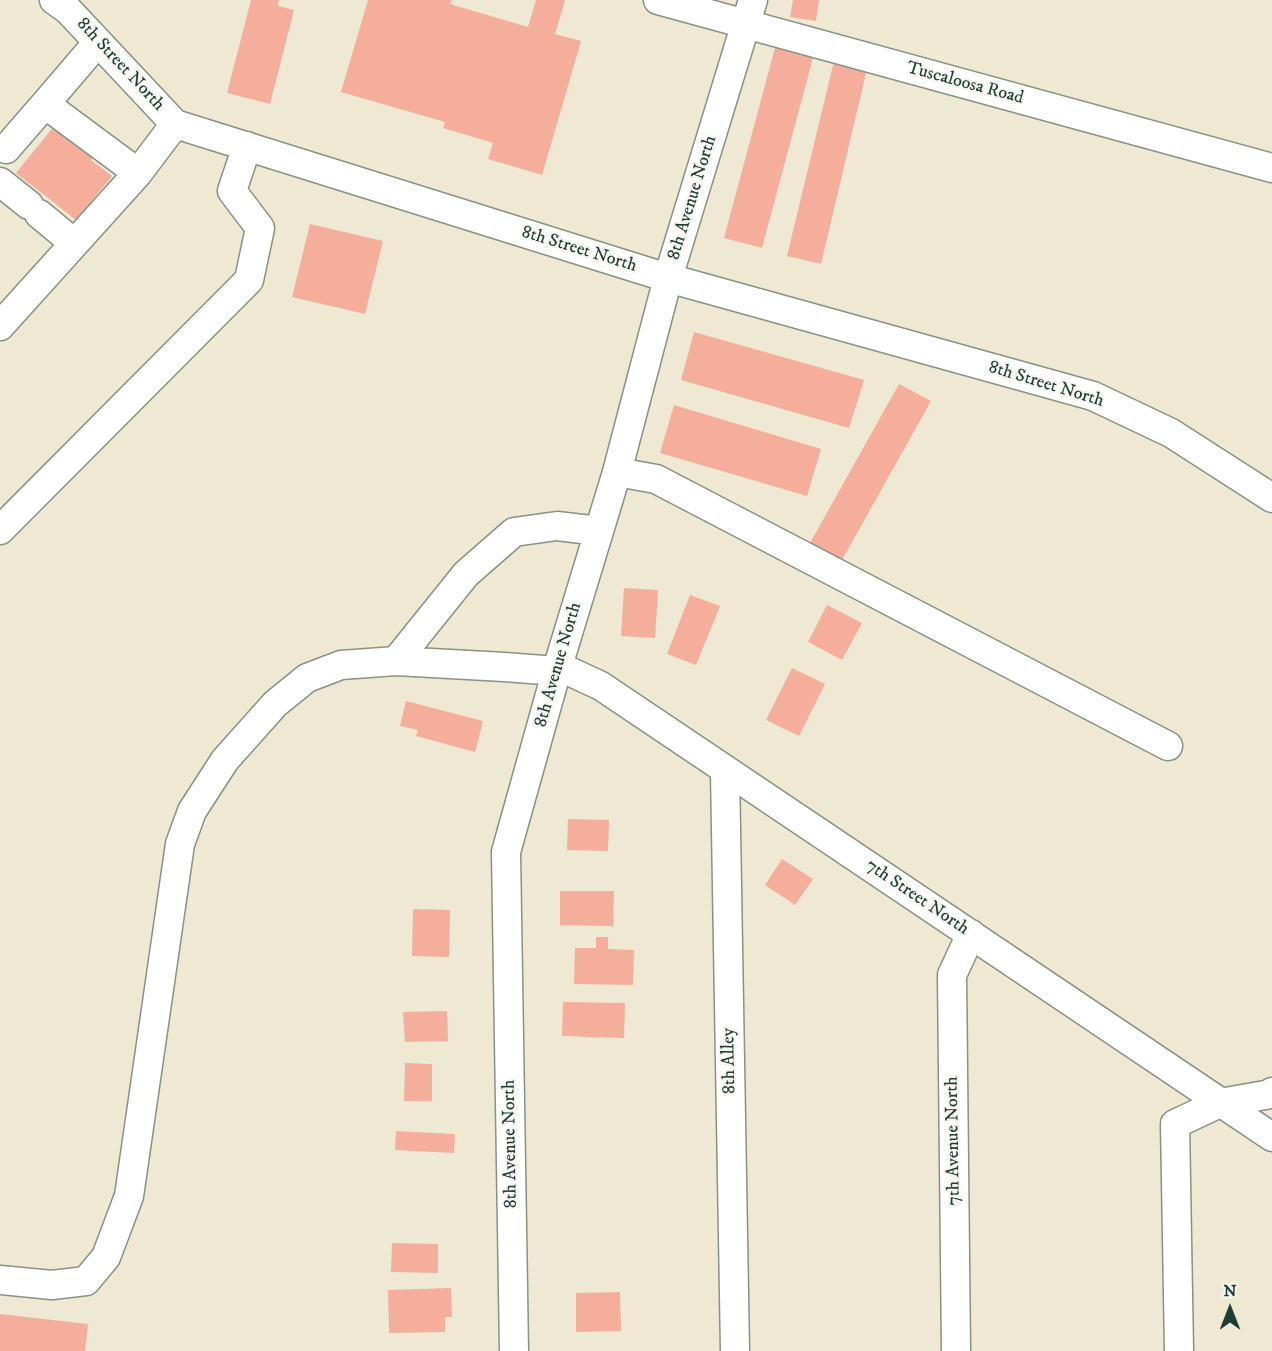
<!DOCTYPE html>
<style>
body{margin:0}
#map{position:relative;width:1272px;height:1351px;overflow:hidden;background:#efe9d3;font-family:"IM FELL DW Pica",serif}
canvas{display:block}
.north{position:absolute;left:1200px;top:1279px;width:60px;height:60px;-webkit-text-stroke:4px #f6f6f2;paint-order:stroke;rotate:0deg;font-size:16px;font-weight:700;line-height:24px;text-align:center;color:#1f3d34}
.north::after{content:'';display:block;margin:auto;width:21px;height:27px;background:#1f3d34;clip-path:polygon(50% 0,100% 100%,50% 72%,0 100%)}
</style>
<div id="map">
<canvas width="1272" height="1351"></canvas>
<div class="north">N</div>
</div>
<script>
const ctx = document.querySelector('canvas').getContext('2d');
ctx.lineJoin = 'round';
function paint(path, color) { ctx.fillStyle = color; ctx.fill(path, 'evenodd'); }
function stroke(path, color, width, dash) { ctx.strokeStyle = color; ctx.lineWidth = width; ctx.lineCap = dash ? 'butt' : 'round'; ctx.setLineDash(dash || []); ctx.stroke(path); }
function drawText(font, color, halo, rows, align = 'center') {
  ctx.font = font + ' "IM FELL DW Pica",serif'; ctx.lineWidth = 4.5; ctx.setLineDash([]); ctx.textBaseline = 'middle'; ctx.strokeStyle = halo; ctx.fillStyle = color; for (const [text, x, y, turn = 0] of rows) {
    ctx.save(); ctx.translate(x, y); ctx.rotate((+turn || 0) * Math.PI / 180); ctx.textAlign = isNaN(turn) ? turn : align; if (halo) ctx.strokeText(text, 0, 0); ctx.fillText(text, 0, 0); ctx.restore();
  }
}
const building = new Path2D(`
 M251,0H279L278,6L294,10L270,104L227,93Z
 M368,0H452L450,4L528,27L536,0H565L555,34L581,41L542,175L488,159L493,143L443,128L445,122L341,92Z
 M793,0H819L816,21L790,17Z
 M776,44L814,54L762,248L724,238Z
 M834,61L867,69L821,264L787,256Z
 M55,125L94,156L91,160L112,176L76,220L16,173Z
 M310,224L383,241L365,314L292,297Z
 M694,332L864,380L849,428L681,380Z
 M899,384L931,401L842,560L810,543Z
 M674,405L821,449L807,496L660,453Z
 M624,588L658,590L655,638L621,636Z
 M690,595L720,606L696,665L667,654Z
 M827,605L862,623L842,660L808,642Z
 M792,668L825,684L799,736L766,720Z
 M406,701L483,721L475,752L416,736L418,730L400,726Z
 M568,819L609,820L608,851L567,850Z
 M782,859L813,879L795,905L765,885Z
 M560,891H614L613,926L560,925Z
 M413,909L450,910L449,957L412,956Z
 M596,937H608V949L634,950L633,985L574,984L575,948H596Z
 M563,1002L625,1003L624,1038L562,1036Z
 M447,1011L448,1041L405,1042L403,1012Z
 M405,1063L432,1064V1101H404Z
 M396,1131L455,1134L454,1153L395,1150Z
 M392,1243L438,1244V1273L391,1272Z
 M451,1288L452,1317H445V1332L389,1333L388,1290Z
 M620,1292L621,1331L576,1332V1293Z
 M0,1314L88,1324L85,1351H0Z`);
const minor = new Path2D(`
 M54,0L68,10L175,124L668,278L1093,396L1171,433L1272,498
 M658,0L1272,168
 M6,149L45,104
 M138,173L175,124
 M0,182L29,205
 M39,214L74,243
 M0,326L138,173L45,104L98,42
 M617,472L656,479L1168,746
 M0,530L249,280L260,228L232,191L247,146
 M396,661L466,574L514,532L557,526L599,531
 M558,666L601,686L1272,1137
 M725,771L735,1351
 M0,1280L52,1285L86,1281L106,1257L129,1196L180,844L192,811L225,760L275,704L307,678L341,665L396,661L504,667L557,671
 M514,1351L506,852L558,666L617,472L668,278L753,0
 M956,1351L952,975L971,934
 M1179,1351L1175,1124L1220,1103L1271,1094L1272,1092`);
const streetNames = [
 ["8th Street North",120,65,47],
 ["Tuscaloosa Road",965,84,15],
 ["8th Avenue North",693,198,-73],
 ["8th Street North",579,250,17],
 ["8th Street North",1046,385,17],
 ["8th Avenue North",559,665,-74],
 ["7th Street North",917,898,34],
 ["8th Alley",730,1061,-91],
 ["7th Avenue North",954,1141,-91],
 ["8th Avenue North",511,1144,-91]
];
paint(building, '#f4ae9b');
stroke(minor, '#879384', 31);
stroke(minor, '#fff', 28);
drawText('18px', '#1f3d34', '#f6f6f2', streetNames);
</script>
